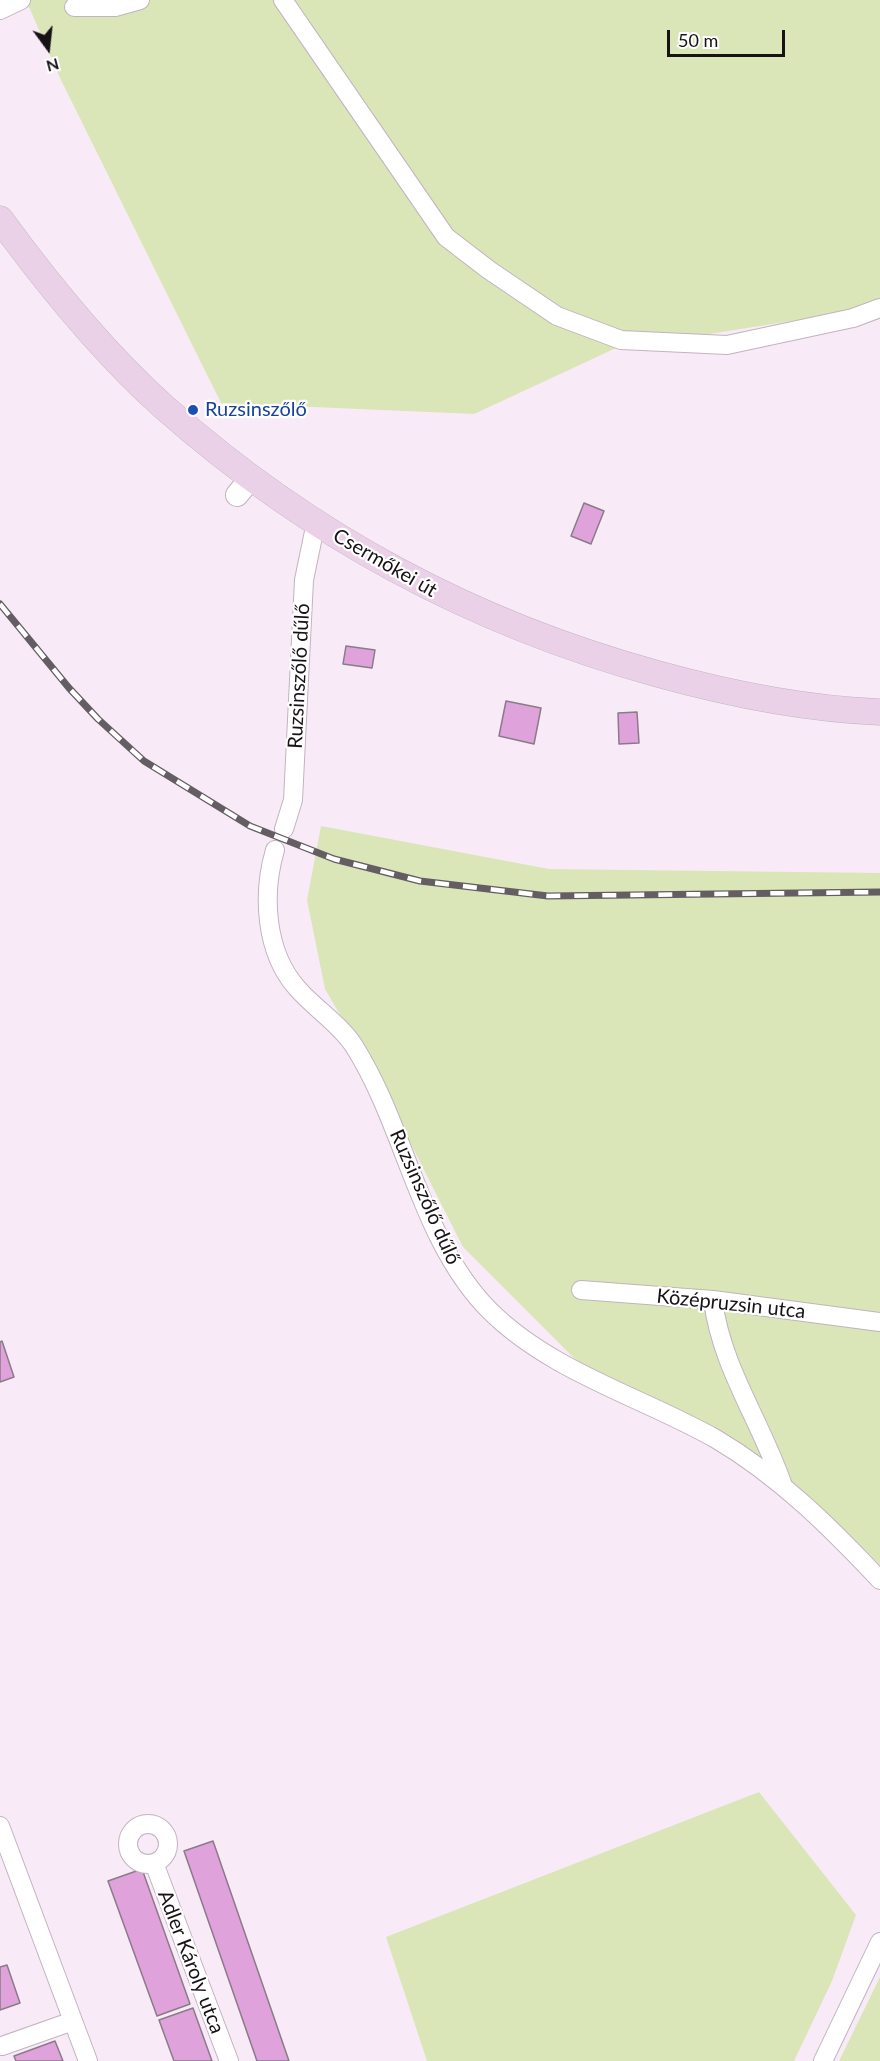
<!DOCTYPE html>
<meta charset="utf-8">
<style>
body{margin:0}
#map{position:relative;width:880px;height:2061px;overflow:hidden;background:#f8ebf7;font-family:Lato,sans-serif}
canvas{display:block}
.north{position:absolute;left:18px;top:18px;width:60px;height:60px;-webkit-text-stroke:4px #fff;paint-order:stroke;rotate:165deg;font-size:16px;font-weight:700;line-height:24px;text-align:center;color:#171216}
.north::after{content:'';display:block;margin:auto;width:21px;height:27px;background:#171216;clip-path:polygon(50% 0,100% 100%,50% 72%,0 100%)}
.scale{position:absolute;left:667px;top:30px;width:118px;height:27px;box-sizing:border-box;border:3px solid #171216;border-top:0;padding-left:8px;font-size:18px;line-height:21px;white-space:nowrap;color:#171216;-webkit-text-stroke:4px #fff;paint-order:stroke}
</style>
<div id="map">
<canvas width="880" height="2061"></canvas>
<div class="north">N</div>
<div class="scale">50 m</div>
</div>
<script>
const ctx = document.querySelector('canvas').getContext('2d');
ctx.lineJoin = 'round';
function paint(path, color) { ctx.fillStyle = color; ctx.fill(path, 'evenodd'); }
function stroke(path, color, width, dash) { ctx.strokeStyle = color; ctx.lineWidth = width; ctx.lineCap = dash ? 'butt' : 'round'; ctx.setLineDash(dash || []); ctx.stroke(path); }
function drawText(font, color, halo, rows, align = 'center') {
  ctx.font = font + ' Lato,sans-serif'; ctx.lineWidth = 4.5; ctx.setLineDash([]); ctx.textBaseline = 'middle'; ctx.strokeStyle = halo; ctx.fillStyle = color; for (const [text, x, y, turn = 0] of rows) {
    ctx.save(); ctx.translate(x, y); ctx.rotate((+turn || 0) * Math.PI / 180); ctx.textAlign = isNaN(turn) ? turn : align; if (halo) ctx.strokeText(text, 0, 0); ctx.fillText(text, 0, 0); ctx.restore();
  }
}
const green = new Path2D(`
 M26,0H880V307L614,349L474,414L221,403L60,78Z
 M321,826L549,869L880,873V1565L848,1533L722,1436L595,1379L463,1247L380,1083L325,989L307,900Z
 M759,1792L856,1915L832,1981L794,2061H427L386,1937Z
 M880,1977V2061H839Z`);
const building = new Path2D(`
 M584,503L604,511L591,544L571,536Z
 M346,646L375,650L372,668L343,664Z
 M506,701L541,708L534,744L499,736Z
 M637,712L639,743L619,744L618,713Z
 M2,1341L14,1377L0,1382V1342Z
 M213,1841L289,2061H257L184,1851Z
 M142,1869L190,2004L157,2016L108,1881Z
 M7,1965L20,2003L0,2010V1967Z
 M193,2008L212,2061H174L159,2020Z
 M55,2041L63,2061H16L14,2056Z`);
const minor = new Path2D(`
 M283,0L446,237L489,270L557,316L621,340L727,345L853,318L880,308
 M74,7H115L140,0
 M0,10L21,0
 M284,829L293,800L304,580L316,522
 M275,850C262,894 265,952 297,988C314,1008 340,1024 354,1046C406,1128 420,1240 489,1310C551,1372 642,1397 716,1439C779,1476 831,1528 880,1580
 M581,1290L713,1300L880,1322
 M713,1300C721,1367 762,1423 783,1486
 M128 1844a20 20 0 1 1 40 0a20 20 0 1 1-40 0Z
 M0,1826L88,2061
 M154,1863L229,2061
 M2,2046L73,2021
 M823,2061L880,1942`);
const tertiary = new Path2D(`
 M237,495L251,478`);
const secondary = new Path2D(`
 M0,219C49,286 103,353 165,408C310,536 472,623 658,674C730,694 806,709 880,712`);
const rail = new Path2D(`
 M0,604L69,688L98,719L144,761L250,826L334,859L420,881L548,896L880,892`);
const markers = [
 [193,410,6,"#1a4fb4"]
];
const transitNames = [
 ["Ruzsinszőlő",205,410]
];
const streetNames = [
 ["Csermőkei út",385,563,30],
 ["Ruzsinszőlő dűlő",299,676,-87],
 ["Ruzsinszőlő dűlő",425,1197,66],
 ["Középruzsin utca",731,1304,6],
 ["Adler Károly utca",191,1962,69]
];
paint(green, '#dae6b8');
paint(building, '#dfa2da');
stroke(building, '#897c87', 1.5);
stroke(minor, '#c1b4bf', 20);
stroke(tertiary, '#c1b4bf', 24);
stroke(secondary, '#c1b4bf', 27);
stroke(minor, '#fff', 18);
stroke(tertiary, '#fff', 22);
stroke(secondary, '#ebd1e8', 26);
stroke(rail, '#655d64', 7);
stroke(rail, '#fff', 4.5, [14]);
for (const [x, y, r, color] of markers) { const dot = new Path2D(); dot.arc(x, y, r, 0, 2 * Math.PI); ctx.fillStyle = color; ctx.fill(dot); stroke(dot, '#fff', 2); }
drawText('20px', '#164399', '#fff', transitNames, 'left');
drawText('20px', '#171216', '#fff', streetNames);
</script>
